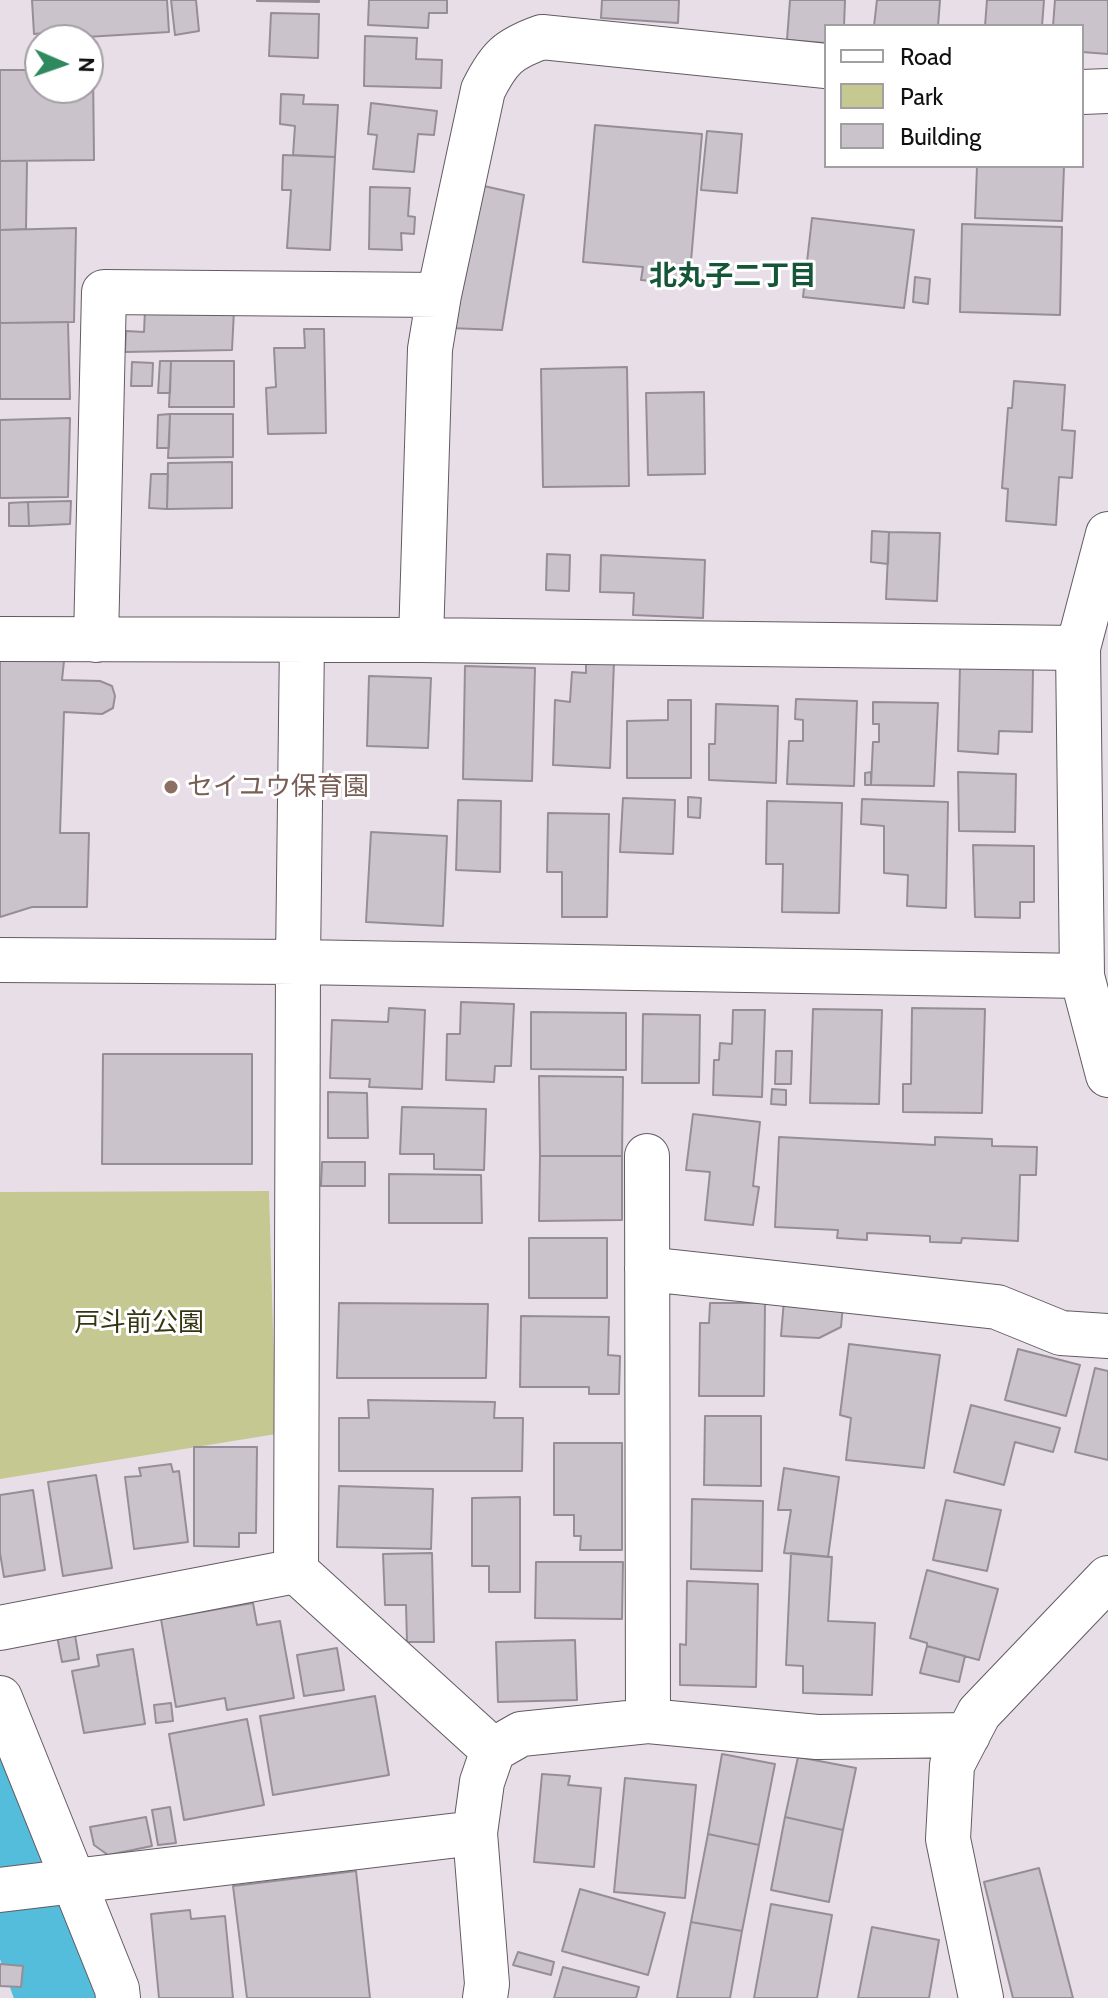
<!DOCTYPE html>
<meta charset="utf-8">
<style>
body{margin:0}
#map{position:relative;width:1108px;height:1998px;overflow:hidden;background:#e8dee7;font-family:Cabin,sans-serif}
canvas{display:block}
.legend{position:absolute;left:824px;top:24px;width:260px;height:144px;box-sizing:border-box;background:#fff;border:2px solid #a19fa1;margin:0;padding:10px 14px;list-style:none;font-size:24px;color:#131013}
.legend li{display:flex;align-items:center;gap:16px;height:40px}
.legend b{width:40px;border:2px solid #a19fa1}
.north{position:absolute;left:24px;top:24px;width:80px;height:80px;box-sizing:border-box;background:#fff;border:2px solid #a19fa1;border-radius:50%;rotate:92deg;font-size:22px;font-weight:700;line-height:32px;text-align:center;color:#131013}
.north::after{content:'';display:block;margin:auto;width:28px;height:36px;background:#2e895e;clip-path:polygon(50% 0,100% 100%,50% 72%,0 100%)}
</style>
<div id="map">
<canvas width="1108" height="1998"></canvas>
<ul class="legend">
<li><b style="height:10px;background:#fff"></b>Road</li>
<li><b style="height:22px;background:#c5c891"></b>Park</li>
<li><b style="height:22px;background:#cbc3cc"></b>Building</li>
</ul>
<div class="north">N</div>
</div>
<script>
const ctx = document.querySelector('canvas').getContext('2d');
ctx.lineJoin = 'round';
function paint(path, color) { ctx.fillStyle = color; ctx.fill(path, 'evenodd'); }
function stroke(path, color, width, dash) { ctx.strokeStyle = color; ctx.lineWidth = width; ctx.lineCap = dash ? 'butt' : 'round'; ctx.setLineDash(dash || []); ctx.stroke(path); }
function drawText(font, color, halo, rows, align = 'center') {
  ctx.font = font + ' Cabin,"Noto Sans JP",sans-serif'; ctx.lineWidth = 6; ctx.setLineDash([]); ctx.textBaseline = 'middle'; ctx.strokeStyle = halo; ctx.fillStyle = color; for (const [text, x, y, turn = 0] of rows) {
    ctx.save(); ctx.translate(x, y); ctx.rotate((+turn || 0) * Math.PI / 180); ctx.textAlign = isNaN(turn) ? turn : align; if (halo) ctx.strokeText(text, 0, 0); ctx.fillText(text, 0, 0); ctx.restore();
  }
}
const green = new Path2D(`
 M269,1191L276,1434L0,1479V1192Z`);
const river = new Path2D(`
 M0,1801L70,1998`);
const building = new Path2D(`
 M32,0H167L169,32L53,39L54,32L34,34Z
 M171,0H196L199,31L175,35Z
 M257,0H319V2L257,1Z
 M369,0H447V13H429L428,28L368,25Z
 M602,0H679L678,23L601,18Z
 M790,0H845L844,26H826V43L787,40Z
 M877,0H940L938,26H874Z
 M987,0H1044L1042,26H985Z
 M1055,0H1108V54L1082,52V26H1053Z
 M271,13L319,14L318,58L269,56Z
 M365,36L417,38L416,59L442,60L441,88L364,86Z
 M0,70H40V88H88V70H93L94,160L0,161Z
 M281,94L304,95L303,104L338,105L335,157L293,155L295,126L280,124Z
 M371,103L437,111L434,135L418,134L414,172L373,169L377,135L368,134Z
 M595,125L702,134L689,284L641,280L643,267L583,262Z
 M707,131L742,134L737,193L701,190Z
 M283,155L335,157L330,250L287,248L291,190H282Z
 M0,161H27L26,229L0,230Z
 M977,166H1064L1062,221L975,218Z
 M475,184L524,195L502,330L449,328Z
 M370,187L410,188L408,216L415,217L414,234L401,233L402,250L369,249Z
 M812,218L914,230L904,308L803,297Z
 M962,224L1062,227L1060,315L960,312Z
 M76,228L74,322L0,323V230Z
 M915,277L930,279L928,304L913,302Z
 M145,310H234L232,350L125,352L126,331L144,332Z
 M68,322L70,399H0V323Z
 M304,329H324L326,433L268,434L266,388L276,387L274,348H305Z
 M160,361H171L170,393H158Z
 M171,361H234V407H169Z
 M132,362L153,363L152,386H131Z
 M627,367L629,486L543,487L541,369Z
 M1014,381L1065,385L1062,430L1075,431L1072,478L1059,477L1056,525L1006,521L1008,489L1002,488L1008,408H1012Z
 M704,392L705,474L648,475L646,393Z
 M170,414L169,448H157L158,415Z
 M170,414H233V457L168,458Z
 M70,418L68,497L0,498V420Z
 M232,462V508L167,509L168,463Z
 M151,474H168L167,509L149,508Z
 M71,501L70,524L29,526L28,502Z
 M28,502L29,526H9V503Z
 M872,531L889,532L888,564L871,562Z
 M889,532L940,533L937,601L886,599Z
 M547,554L570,555L569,591L546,590Z
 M601,555L705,560L703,618L633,615L634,593L600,592Z
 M586,660L614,661L610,768L553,765L555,700L570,702L572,672L586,673Z
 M0,661H64L62,680L100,681L112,686L115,696L113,708L102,714L64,712L60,833H89L87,907H32L0,917Z
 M465,666L535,668L532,781L463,779Z
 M960,666L1033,669L1032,732L999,731L998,754L958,751Z
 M369,676L431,678L428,748L367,746Z
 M796,699L857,701L854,786L787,784L789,741H803V720L795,719Z
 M668,700H691V778H627V721L668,720Z
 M873,702L938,703L934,786L871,785L873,742H879V724H873Z
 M716,704L778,706L776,783L709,780V744H715Z
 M871,772V785H865V773Z
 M958,772L1016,774L1015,832L959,831Z
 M688,797L701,798L700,818L688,817Z
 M623,798L675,800L673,854L620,852Z
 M862,799L948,802L946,908L907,906L908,875L884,873V826L861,824Z
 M458,800L501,801L500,872L456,870Z
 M767,801L842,803L839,913L782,912L783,864H766Z
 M548,813L609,814L607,917H562V872H547Z
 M371,832L447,836L443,926L366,922Z
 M973,845L1034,846V902H1020V918L975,917Z
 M461,1002L514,1004L511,1066H495L494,1082L446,1080L447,1034H460Z
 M389,1008L425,1010L422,1089L369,1087L370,1079L330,1078L332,1020L388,1022Z
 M912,1008L985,1009L982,1113L903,1112V1084H911Z
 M813,1009L882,1010L879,1104L810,1103Z
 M733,1010H765L762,1097L713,1095L714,1060H719L720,1043L732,1044Z
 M531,1012L626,1013V1070L531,1069Z
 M643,1014L700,1015L699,1083H642Z
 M776,1051H792L791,1084H775Z
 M103,1054H252V1164H102Z
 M539,1076L623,1077L622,1156H540Z
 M772,1089L786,1090V1105L771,1104Z
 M328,1092L367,1093L368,1138H328Z
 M402,1107L486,1109L484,1170L434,1169V1154H400Z
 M693,1114L760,1122L753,1186L759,1187L753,1225L705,1220L710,1172L686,1170Z
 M779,1137L935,1145V1137L992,1139V1146L1037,1147L1036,1175H1020L1018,1241L962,1238L961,1243L930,1242V1236L867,1233V1240L837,1238L838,1230L775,1227Z
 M540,1156H622V1220L539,1221Z
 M322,1162H365V1186H321Z
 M389,1174L481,1175L482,1223H389Z
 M529,1238H607V1298H529Z
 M784,1300L843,1304L841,1327L819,1338L781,1336Z
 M339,1303L488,1304L486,1378H337Z
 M710,1303H765L764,1396H699L700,1323H709Z
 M521,1316L609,1317L608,1355L620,1356L619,1394H589V1387H520Z
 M849,1344L940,1355L924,1468L846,1460L851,1418L840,1415Z
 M1018,1349L1080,1365L1066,1416L1005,1400Z
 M1095,1368L1108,1371V1460L1075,1452Z
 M368,1400L495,1402L494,1418H523L522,1471H339V1418H369Z
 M971,1405L1060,1428L1053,1452L1015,1442L1004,1485L954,1472Z
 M705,1416H761V1486L704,1485Z
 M554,1443H622V1550H580L581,1536H574V1515H554Z
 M194,1447H257L256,1533H239V1547L194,1546Z
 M171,1464L173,1472L179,1471L188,1542L134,1549L125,1477L141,1476L139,1468Z
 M784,1468L839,1477L828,1557L784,1553L791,1510H778Z
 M96,1475L112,1568L63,1576L48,1482Z
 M339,1486L433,1489L431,1549L337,1547Z
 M33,1490L45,1570L4,1577L0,1553V1495Z
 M520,1497V1592H489V1566H472V1498Z
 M692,1499L763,1501L762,1571L691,1569Z
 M946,1500L1001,1510L987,1571L933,1560Z
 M432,1553L434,1642H407L406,1605H385L383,1554Z
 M791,1553L832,1557L828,1621L875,1623L872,1695L803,1693V1666L786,1665Z
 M536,1562H623L622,1619L535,1618Z
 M927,1570L998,1589L979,1660L927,1646V1643L910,1638Z
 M687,1581L758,1584L756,1687L680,1685V1644L686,1645Z
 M253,1603L257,1625L280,1621L294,1698L227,1710L225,1698L176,1707L161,1619Z
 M74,1629L79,1659L62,1662L56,1631Z
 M575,1640L577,1700L498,1702L496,1642Z
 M927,1646L965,1656L959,1682L920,1673Z
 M337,1648L344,1690L304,1696L297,1655Z
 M133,1649L145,1724L84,1733L72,1671L99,1666L97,1655Z
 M375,1696L389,1775L273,1795L260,1716Z
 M171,1703L173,1721L156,1723L154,1705Z
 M247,1719L264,1805L184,1820L169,1734Z
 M722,1754L775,1764L759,1845L708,1834Z
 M798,1757L856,1768L843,1830L785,1817Z
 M542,1774L570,1776L568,1785L601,1788L594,1867L534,1862Z
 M625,1778L696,1785L685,1898L614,1892Z
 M170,1807L176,1843L158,1845L152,1810Z
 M146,1817L152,1846L108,1855L94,1845L90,1827Z
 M785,1817L843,1830L829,1902L771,1890Z
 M708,1834L759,1845L742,1931L691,1922Z
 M1039,1868L1073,1998H1013L984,1882Z
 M356,1871L370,1998H247L233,1886Z
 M580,1889L665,1913L648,1975L562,1951Z
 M771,1904L832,1915L817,1998H754Z
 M190,1910L191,1919L225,1916L233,1998H159L151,1914Z
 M691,1922L742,1931L730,1998H677Z
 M872,1927L939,1940L929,1998H858Z
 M518,1952L554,1962L551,1975L513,1965Z
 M0,1964L23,1966L21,1987L0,1986Z
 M563,1967L639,1987L636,1998H554Z`);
const minor = new Path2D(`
 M1082,92L1108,91
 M1108,534L1078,648L1082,976L1108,1075
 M0,639L421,640L1078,648
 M96,640L104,292L439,295
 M302,640L298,962L296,1571L493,1750
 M421,640L430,349L439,295L483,90C499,58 508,49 542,37L826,66
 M0,960L298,962L1082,976
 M647,1156L648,1721
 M647,1269L997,1307L1061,1333L1108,1336
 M0,1628L296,1571
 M0,1698L117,1989L118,1998
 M0,1890L475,1833
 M485,1998L487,1984L475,1833L482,1782L493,1750L521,1734L648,1721L817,1737L968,1735
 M981,1998L948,1839L952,1765L979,1713L1108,1578`);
const markers = [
 [171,787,8,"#8d6e63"]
];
const educationNames = [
 ["セイユウ保育園",187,787]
];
const parkNames = [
 ["戸斗前公園",139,1323]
];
const neighbourhoodNames = [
 ["北丸子二丁目",733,277]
];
paint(green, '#c5c891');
stroke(river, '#53bddb', 106);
paint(building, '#cbc3cc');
stroke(building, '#968e97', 2);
stroke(minor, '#635b62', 46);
stroke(minor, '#fff', 44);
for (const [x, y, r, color] of markers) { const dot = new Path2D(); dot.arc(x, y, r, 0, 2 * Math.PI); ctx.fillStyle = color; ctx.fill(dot); stroke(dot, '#fff', 3); }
drawText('26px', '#785e54', '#fff', educationNames, 'left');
drawText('26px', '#343511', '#fff', parkNames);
drawText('bold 28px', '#155538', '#fff', neighbourhoodNames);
</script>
